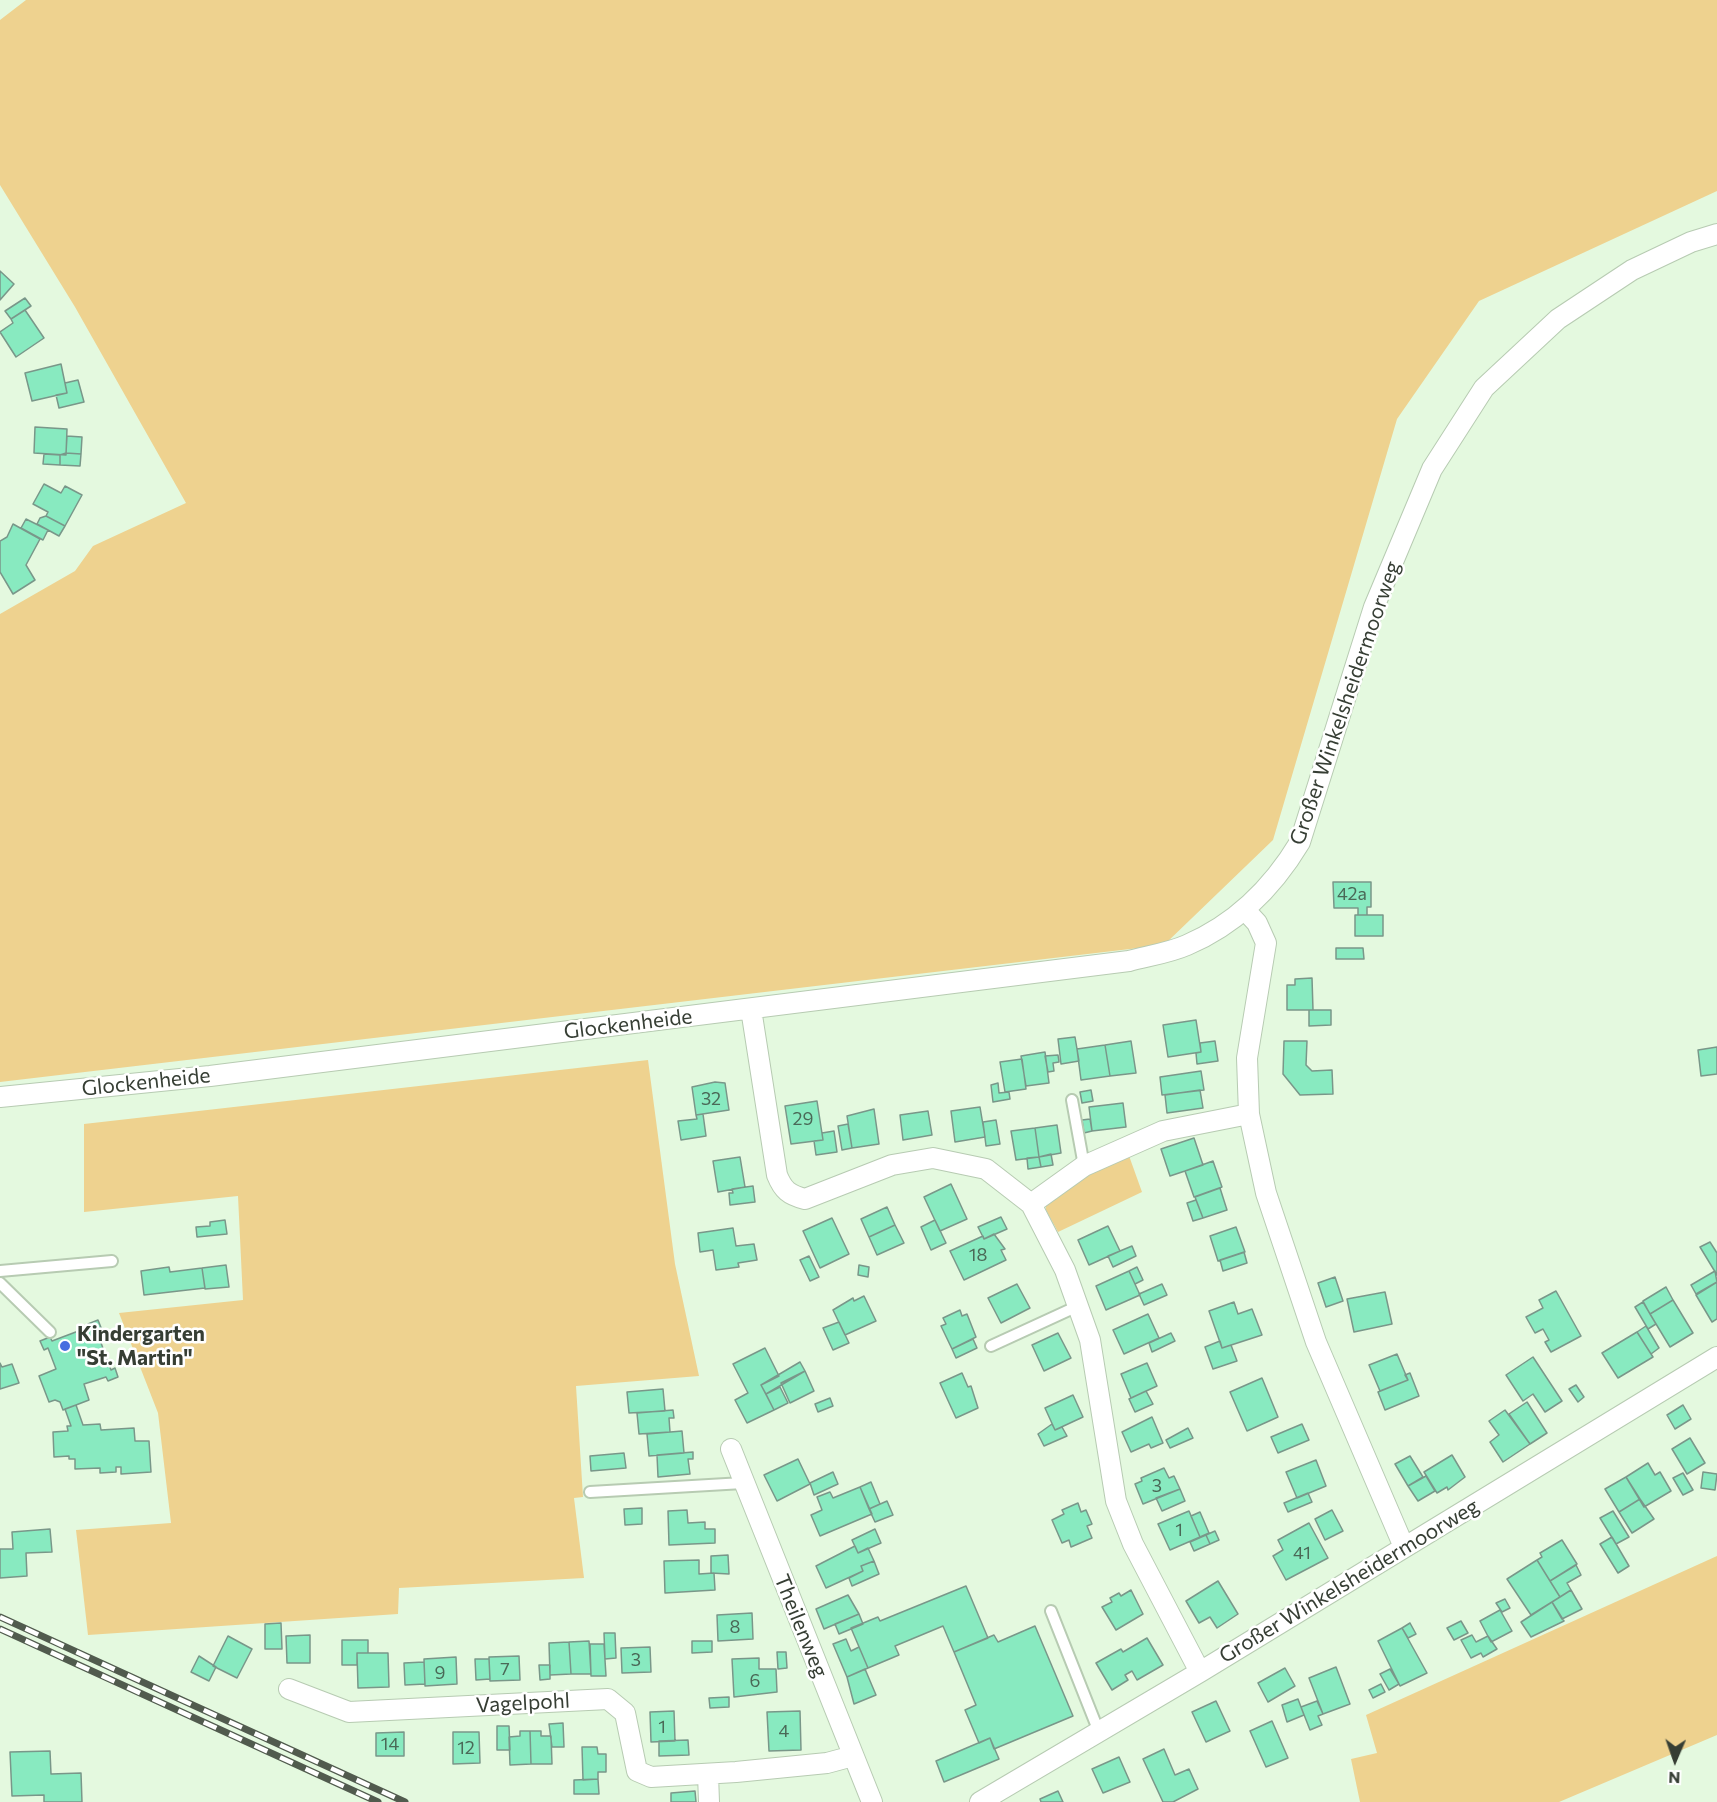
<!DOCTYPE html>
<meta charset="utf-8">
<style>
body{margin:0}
#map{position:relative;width:1717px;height:1802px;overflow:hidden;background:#e4f9df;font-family:Commissioner,sans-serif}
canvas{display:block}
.north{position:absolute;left:1645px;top:1730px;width:60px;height:60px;-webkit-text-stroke:4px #fff;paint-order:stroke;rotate:182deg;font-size:16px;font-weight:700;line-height:24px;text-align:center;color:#363e34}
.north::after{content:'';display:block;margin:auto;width:21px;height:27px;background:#363e34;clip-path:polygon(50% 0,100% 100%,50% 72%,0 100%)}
</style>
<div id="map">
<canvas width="1717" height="1802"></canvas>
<div class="north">N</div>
</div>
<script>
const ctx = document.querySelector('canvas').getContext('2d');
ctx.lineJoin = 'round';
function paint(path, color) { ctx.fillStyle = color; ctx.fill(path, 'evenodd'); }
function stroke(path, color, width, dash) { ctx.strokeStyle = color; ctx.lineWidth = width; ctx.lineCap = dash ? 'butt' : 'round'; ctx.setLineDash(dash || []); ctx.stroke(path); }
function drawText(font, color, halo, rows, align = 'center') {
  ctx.font = font + ' Commissioner,sans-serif'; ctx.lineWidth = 5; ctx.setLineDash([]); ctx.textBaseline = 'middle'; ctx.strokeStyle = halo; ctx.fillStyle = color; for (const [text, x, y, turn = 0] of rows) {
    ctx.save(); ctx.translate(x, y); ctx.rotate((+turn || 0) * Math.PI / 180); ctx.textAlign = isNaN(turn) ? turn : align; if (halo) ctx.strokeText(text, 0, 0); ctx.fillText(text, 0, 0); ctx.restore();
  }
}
const green = new Path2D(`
 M26,0H1717V191L1479,301L1397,419L1273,840L1164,945L0,1082V614L75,571L93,546L186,503L75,307L0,185V20Z
 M648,1060L675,1264L699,1376L576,1386L583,1497L574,1498L584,1578L399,1588L398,1614L88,1635L76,1530L171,1523L158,1413L119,1313L243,1300L238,1196L84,1212V1124Z
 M1128,1153L1142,1192L1058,1232L1046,1210V1202L1065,1187Z
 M1717,1556V1735L1559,1802H1360L1351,1759L1377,1753L1366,1715Z`);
const building = new Path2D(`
 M0,271L14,284L0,300Z
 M25,298L31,306L11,319L5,311Z
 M25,310L44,338L16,357L0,332L13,323L11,319Z
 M61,364L67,393L32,401L25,373Z
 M78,380L84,402L59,408L56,395L67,393L65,383Z
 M35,427L67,429L66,455L34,453Z
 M67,436L82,437L81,454L66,453Z
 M66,453L81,454L80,466L60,465V455Z
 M44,454L60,455V465L43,464Z
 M44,484L61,493L65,486L82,495L65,526L46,516L48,512L33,504Z
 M46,516L65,526L59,536L37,524L40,518Z
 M26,519L48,530L43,540L21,528Z
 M13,524L40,539L26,565L35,580L13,594L0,572V541L7,537Z
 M1333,882H1371V907H1367V915H1358V908H1334Z
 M1355,915H1383V936H1355Z
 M1336,948H1363L1364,959H1336Z
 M1312,978L1313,1010H1287V985H1295V979Z
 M1309,1010H1331V1025L1309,1026Z
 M1196,1020L1201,1052L1168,1057L1163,1025Z
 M1075,1037L1079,1061L1061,1064L1058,1039Z
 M1131,1041L1136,1073L1110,1076L1105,1045Z
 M1215,1041L1218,1061L1197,1064L1196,1053L1201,1052L1200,1043Z
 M1284,1041H1307L1306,1065L1312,1071L1332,1070L1333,1094L1300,1095L1283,1074Z
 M1105,1045L1110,1076L1081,1080L1077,1049Z
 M1717,1047V1074L1701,1076L1698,1050Z
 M1045,1052L1049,1083L1026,1086L1021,1056Z
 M1058,1055L1059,1062L1053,1063L1054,1071L1048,1072L1045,1056Z
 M1022,1059L1026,1089L1005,1092L1000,1062Z
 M1201,1071L1204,1090L1162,1095L1160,1077Z
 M715,1082L725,1083L729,1110L696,1115L692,1087Z
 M998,1083L999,1093L1009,1092L1010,1099L993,1102L991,1085Z
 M1091,1090L1093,1101L1082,1103L1080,1092Z
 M1200,1090L1203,1108L1167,1113L1165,1095Z
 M817,1101L823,1140L791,1144L785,1106Z
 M1123,1103L1126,1127L1092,1131L1089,1107Z
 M980,1107L985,1137L955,1142L951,1111Z
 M874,1109L879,1144L852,1148L847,1116Z
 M928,1111L932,1135L903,1140L900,1115Z
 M703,1114L706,1136L681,1140L678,1121L697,1119L696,1115Z
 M1090,1119L1092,1131L1084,1133L1082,1120Z
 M996,1120L1000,1144L986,1146L983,1122Z
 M848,1124L852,1148L842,1150L838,1126Z
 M1057,1125L1061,1153L1039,1157L1035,1128Z
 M1035,1128L1039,1157L1016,1160L1011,1131Z
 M834,1131L837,1152L816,1155L814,1141L823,1140L822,1133Z
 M1194,1138L1203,1165L1170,1176L1161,1149Z
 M1051,1154L1053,1165L1041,1167L1039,1157Z
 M740,1157L745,1187L718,1192L713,1161Z
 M1039,1157L1041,1167L1028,1169L1027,1158Z
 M1213,1161L1222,1187L1194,1197L1185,1171Z
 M951,1184L967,1219L940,1231L924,1197Z
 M753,1186L755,1202L730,1205L729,1193H733L732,1189Z
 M1220,1188L1227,1210L1203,1218L1195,1197Z
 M1196,1200L1203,1218L1193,1221L1187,1203Z
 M887,1207L895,1225L869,1237L861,1219Z
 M1001,1217L1007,1229L984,1239L978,1227Z
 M832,1218L849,1254L820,1268L803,1231Z
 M225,1220L227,1234L197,1237L196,1227L210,1226V1222Z
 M935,1220L946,1243L931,1250L921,1227Z
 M895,1225L904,1243L877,1255L869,1237Z
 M1108,1226L1120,1251L1089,1265L1078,1240Z
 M1236,1227L1245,1252L1218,1261L1210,1236Z
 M733,1228L736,1246L754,1244L757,1260L738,1263L739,1267L716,1270L713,1250L700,1252L698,1233Z
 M994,1234L1005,1249L1001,1250L1006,1260L964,1280L950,1251L983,1236L984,1239Z
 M1710,1242L1717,1253V1275L1700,1247Z
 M1132,1246L1136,1256L1113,1267L1108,1256Z
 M1244,1252L1247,1263L1223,1271L1220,1260Z
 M809,1256L819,1277L810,1281L800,1260Z
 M226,1265L229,1287L205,1289L202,1268Z
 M859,1265L869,1267L868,1277L858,1275Z
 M169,1267L170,1272L202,1268L205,1288L144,1295L141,1271Z
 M1137,1267L1143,1280L1135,1284L1129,1271Z
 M1129,1271L1140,1295L1106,1310L1096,1286Z
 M1715,1271L1717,1282L1696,1294L1691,1285Z
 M1335,1277L1343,1301L1326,1307L1318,1283Z
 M1717,1282V1319L1712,1322L1696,1295Z
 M1017,1284L1030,1308L1001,1323L988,1298Z
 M1162,1284L1167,1295L1144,1305L1139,1294Z
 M1666,1287L1673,1300L1650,1314L1643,1301Z
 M1556,1291L1581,1336L1551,1352L1545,1342L1549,1340L1543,1329L1535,1333L1526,1317L1543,1308L1539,1300Z
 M1385,1292L1392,1324L1354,1332L1347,1299Z
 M864,1296L876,1321L845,1335L833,1310L853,1298L854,1301Z
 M1673,1300L1693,1333L1670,1347L1650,1314Z
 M1234,1302L1238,1314L1252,1309L1262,1335L1222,1348L1209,1311Z
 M1643,1302L1656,1324L1648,1329L1635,1307Z
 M960,1310L962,1316L967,1314L976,1337L952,1349L941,1326L946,1324L943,1318Z
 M1148,1314L1159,1338L1124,1354L1113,1330Z
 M98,1320L102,1330L97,1332L111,1370L115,1368L118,1377L108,1381L106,1377L84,1384L89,1400L63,1410L60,1402L55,1400L49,1402L39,1376L56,1369L48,1348L44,1350L40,1341L50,1337L52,1341L89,1327L88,1324Z
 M839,1322L849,1343L833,1350L823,1328Z
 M1646,1326L1659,1348L1651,1354L1637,1332Z
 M1637,1332L1653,1357L1618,1378L1602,1353Z
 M1058,1333L1071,1358L1044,1371L1032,1345Z
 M1171,1333L1175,1341L1152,1352L1149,1343Z
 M973,1339L977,1348L956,1358L952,1349Z
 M1220,1341L1222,1348L1231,1345L1237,1361L1213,1369L1205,1347Z
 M765,1348L779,1376L761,1385L774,1410L747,1423L735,1400L748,1393L733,1364Z
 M1397,1354L1408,1380L1380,1391L1369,1365Z
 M1533,1357L1562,1401L1545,1412L1533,1394L1523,1401L1506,1375Z
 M800,1362L805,1371L766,1394L761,1385Z
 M0,1363L2,1367L12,1364L19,1383L0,1389Z
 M1147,1363L1157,1386L1131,1398L1121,1374Z
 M805,1371L814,1391L790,1403L781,1383Z
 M962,1373L968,1387L971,1386L978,1408L956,1418L940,1383Z
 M1410,1373L1419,1396L1385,1410L1378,1392L1408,1380L1405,1375Z
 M1262,1378L1278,1417L1247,1431L1230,1392Z
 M1576,1385L1584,1397L1578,1402L1569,1389Z
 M780,1387L788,1403L774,1410L766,1394Z
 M663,1389L665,1411L629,1413L627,1392Z
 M1146,1391L1153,1404L1135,1412L1129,1399Z
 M1073,1395L1083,1417L1055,1430L1045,1408Z
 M830,1398L833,1406L818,1412L815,1404Z
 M1527,1402L1547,1433L1530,1444L1509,1414Z
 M76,1405L83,1425L100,1424L101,1430L134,1428L135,1441H149L151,1472L121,1474V1467H116V1472L100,1473V1468L75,1469V1459H69V1456L54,1457L53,1432L68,1431L67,1426H71L65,1409Z
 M1683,1405L1691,1419L1675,1429L1667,1415Z
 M673,1410L674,1418H669L670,1432L639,1434L637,1413Z
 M1505,1410L1530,1444L1503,1462L1490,1442L1499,1435L1489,1421Z
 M1152,1417L1163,1443L1151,1448L1149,1444L1131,1452L1122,1432Z
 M1052,1424L1055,1430L1062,1427L1067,1436L1044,1446L1038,1434Z
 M1302,1424L1309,1440L1278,1453L1271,1437Z
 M1188,1428L1193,1438L1170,1448L1166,1440Z
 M682,1431L684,1453L649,1456L647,1434Z
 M1690,1438L1705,1463L1687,1474L1672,1449Z
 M693,1452V1459H688L690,1474L658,1477L657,1455Z
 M624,1453L626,1468L591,1471L590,1456Z
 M1452,1455L1465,1477L1448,1490L1447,1487L1437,1493L1424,1472Z
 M1410,1456L1423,1477L1408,1486L1395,1464Z
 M798,1459L810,1484L777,1501L764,1475Z
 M1316,1460L1326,1486L1297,1498L1286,1472Z
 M1648,1463L1655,1475L1660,1472L1671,1491L1644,1507L1626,1477Z
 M1164,1468L1169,1478L1174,1476L1180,1489L1143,1504L1135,1484L1142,1481L1141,1478Z
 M833,1472L838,1484L814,1495L810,1483Z
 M1703,1472L1717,1474L1715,1490L1701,1488Z
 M1683,1473L1693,1490L1683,1495L1673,1478Z
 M1426,1476L1435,1491L1418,1501L1408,1486Z
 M1626,1477L1640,1499L1619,1512L1605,1489Z
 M871,1482L880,1504L869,1509L860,1487Z
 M860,1487L872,1514L820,1536L811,1515L822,1510L817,1497L830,1492L833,1498Z
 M1180,1489L1185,1501L1162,1511L1156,1498Z
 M1308,1493L1312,1502L1288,1512L1284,1503Z
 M1640,1499L1654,1519L1632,1533L1619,1512Z
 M887,1501L893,1515L875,1522L869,1509Z
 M1078,1503L1081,1512L1086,1510L1092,1524L1087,1526L1092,1538L1071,1547L1069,1540L1062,1543L1052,1520L1064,1514L1062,1510Z
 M642,1508V1524L625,1525L624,1509Z
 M687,1510L688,1523L705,1522V1529H715V1543L669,1545L668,1511Z
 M1332,1510L1343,1531L1325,1540L1315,1519Z
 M1189,1511L1200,1537L1170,1550L1158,1524Z
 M1613,1511L1629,1537L1616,1544L1600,1518Z
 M1200,1512L1209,1533L1200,1537L1191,1516Z
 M1309,1523L1328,1558L1286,1580L1273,1556L1283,1550L1278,1540Z
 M50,1529L52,1552L26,1553L27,1576L0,1578V1549H13L12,1532Z
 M875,1529L881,1543L858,1553L852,1540Z
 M1215,1531L1219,1540L1210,1544L1206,1535Z
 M1206,1535L1210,1544L1194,1551L1190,1542Z
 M1612,1537L1629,1566L1618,1573L1600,1544Z
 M1562,1540L1577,1564L1550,1581L1537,1560L1542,1557L1540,1553Z
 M855,1546L858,1553L868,1548L874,1561L861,1566L863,1571L826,1588L816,1566Z
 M728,1555L729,1574L711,1573V1556Z
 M699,1560V1574L714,1573L715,1590L665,1593L664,1561Z
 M1537,1560L1560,1597L1531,1615L1507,1579Z
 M874,1561L879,1574L852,1586L849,1578L863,1571L861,1566Z
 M1576,1565L1581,1575L1567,1583L1571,1590L1560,1597L1550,1581Z
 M1218,1581L1238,1614L1217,1628L1210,1617L1199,1623L1186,1601Z
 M966,1586L988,1638L954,1652L943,1626L895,1646L899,1655L868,1668L851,1628L878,1617L880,1621Z
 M1131,1590L1143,1614L1116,1630L1102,1607L1112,1602L1110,1598L1119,1593L1121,1596Z
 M1571,1590L1582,1609L1562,1619L1552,1602Z
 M848,1595L859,1614L824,1629L816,1609Z
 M1505,1599L1510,1608L1502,1612L1496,1603Z
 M1552,1602L1564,1621L1531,1637L1521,1622Z
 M1500,1610L1512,1631L1491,1642L1480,1621Z
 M752,1613L753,1639L718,1641L717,1615Z
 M859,1614L863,1624L839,1634L835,1624Z
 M1461,1621L1468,1633L1454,1640L1447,1628Z
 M281,1623L282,1649H265V1624Z
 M1410,1623L1416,1634L1408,1638L1402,1628Z
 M1035,1626L1073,1716L994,1749L990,1738L979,1743L965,1710L976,1705L954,1652L994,1635L998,1642Z
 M1402,1628L1427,1673L1400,1686L1378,1641Z
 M604,1633H615L616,1658L605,1659Z
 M310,1635V1663H287L286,1636Z
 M1472,1635L1476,1642L1488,1636L1497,1649L1483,1657L1481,1653L1471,1658L1461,1640Z
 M228,1636L252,1649L237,1678L213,1666Z
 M1147,1638L1163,1665L1137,1680L1132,1671L1125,1675L1128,1680L1112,1690L1096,1663L1121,1649L1123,1652Z
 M846,1639L851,1651L859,1647L868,1668L847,1677L833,1644Z
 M342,1640H368V1653H357V1665H342Z
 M589,1641L591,1674H571L569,1642Z
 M692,1641H712V1652L692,1653Z
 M569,1642L571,1674L550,1675L549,1643Z
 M590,1644H604L606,1676H591Z
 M650,1647L651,1672L622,1673L621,1648Z
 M777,1652H786L787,1668L778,1669Z
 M357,1653H388L389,1687L358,1688Z
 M199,1656L216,1667L209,1681L191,1672Z
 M519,1656L520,1680L490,1681L489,1657Z
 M456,1657L457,1684L425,1686L424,1659Z
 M759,1658V1669H776L777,1692L734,1697L732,1659Z
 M475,1659H489L490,1679L476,1680Z
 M424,1662L425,1684L405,1685L404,1663Z
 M539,1665H550V1679L540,1680Z
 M1336,1667L1350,1704L1323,1714L1309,1678Z
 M1285,1668L1295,1686L1268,1702L1258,1683Z
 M865,1669L876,1695L854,1704L847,1677Z
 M1390,1669L1399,1684L1389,1690L1380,1674Z
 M1381,1684L1385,1692L1373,1698L1369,1690Z
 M729,1697V1707L710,1708L709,1698Z
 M1298,1699L1304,1715L1287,1722L1282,1705Z
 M1216,1701L1230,1731L1206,1742L1192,1712Z
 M1317,1701L1323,1714L1318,1716L1322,1725L1310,1730L1301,1707Z
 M674,1711L675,1741L651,1742L650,1712Z
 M800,1711L801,1750L769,1751L767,1712Z
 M1272,1721L1288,1758L1266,1767L1250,1731Z
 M563,1723L564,1747H552L549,1724Z
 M497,1726H509L510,1750H497Z
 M520,1731H530L531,1764L510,1765L509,1737L520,1736Z
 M530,1731H541V1736H551L552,1764H531Z
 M404,1732V1756H376V1733Z
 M453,1732H479L480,1763L453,1764Z
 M990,1738L999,1759L944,1782L936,1761Z
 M688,1740L689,1755L659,1756V1741Z
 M582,1747H597L598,1754H606V1772H598V1779L583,1780Z
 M1164,1749L1175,1775L1189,1769L1198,1789L1173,1802H1163L1143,1759Z
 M50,1751L51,1774L81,1773L82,1802H44V1795L12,1796L10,1752Z
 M1119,1757L1130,1782L1103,1793L1092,1769Z
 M598,1779L599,1794H574V1780Z
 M695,1791L696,1802H671V1793Z
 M1058,1791L1063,1802H1041L1040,1799Z`);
const lane = new Path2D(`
 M1072,1100L1084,1166
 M0,1271L112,1261
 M0,1283L50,1332
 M991,1346L1078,1306
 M590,1492L743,1483
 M1051,1611L1099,1732`);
const street = new Path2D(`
 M1245,910L1257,923L1266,943L1247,1058L1249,1114L1266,1193L1316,1342L1404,1547
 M751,1009L777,1175C783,1190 789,1195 805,1199L892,1165L933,1158L986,1169L1031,1204L1065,1270L1090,1340L1116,1501L1133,1544L1200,1672
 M0,1097L210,1076L1129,961C1148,956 1169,953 1187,945C1236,924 1273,887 1300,842L1374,607L1432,469L1484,388L1558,319L1632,270L1691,242L1717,234
 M1031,1204L1084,1166L1163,1131L1249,1114
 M731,1449L872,1802
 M289,1689L349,1712L608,1699L625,1713L637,1771L651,1777L736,1772L827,1763L853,1756
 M708,1774L709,1802
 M980,1802L1200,1672L1717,1357`);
const rail = new Path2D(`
 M0,1617L405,1802
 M0,1629L378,1802`);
const markers = [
 [65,1346,6,"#476de0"]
];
const numberNames = [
 ["42a",1352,894],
 ["32",711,1099],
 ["29",803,1119],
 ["18",978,1255],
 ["3",1157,1486],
 ["1",1179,1530],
 ["41",1302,1553],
 ["8",735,1627],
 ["3",636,1660],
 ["7",505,1669],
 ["9",440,1673],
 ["6",755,1681],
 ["1",662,1727],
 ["4",784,1731],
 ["14",390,1744],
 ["12",466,1748]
];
const streetNames = [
 ["Großer Winkelsheidermoorweg",1345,703,-71],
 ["Glockenheide",628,1024,-7],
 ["Glockenheide",146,1082,-6],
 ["Großer Winkelsheidermoorweg",1349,1581,-31],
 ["Theilenweg",801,1626,68],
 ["Vagelpohl",523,1703,-3]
];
const poiNames = [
 ["Kindergarten",77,1334],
 ["\"St. Martin\"",77,1358]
];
paint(green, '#eed28f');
paint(building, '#88eac0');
stroke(building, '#799789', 1.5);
stroke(lane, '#b7cbb2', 14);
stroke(street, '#b7cbb2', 22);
stroke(lane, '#fff', 10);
stroke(street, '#fff', 20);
stroke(rail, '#515b4e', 7);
stroke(rail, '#fff', 4.5, [14]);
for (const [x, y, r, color] of markers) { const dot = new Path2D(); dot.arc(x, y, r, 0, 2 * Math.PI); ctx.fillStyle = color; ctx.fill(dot); stroke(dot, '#fff', 2); }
drawText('18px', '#4a6957', null, numberNames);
drawText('21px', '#363e34', '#fff', streetNames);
drawText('bold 21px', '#363e34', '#fff', poiNames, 'left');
</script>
